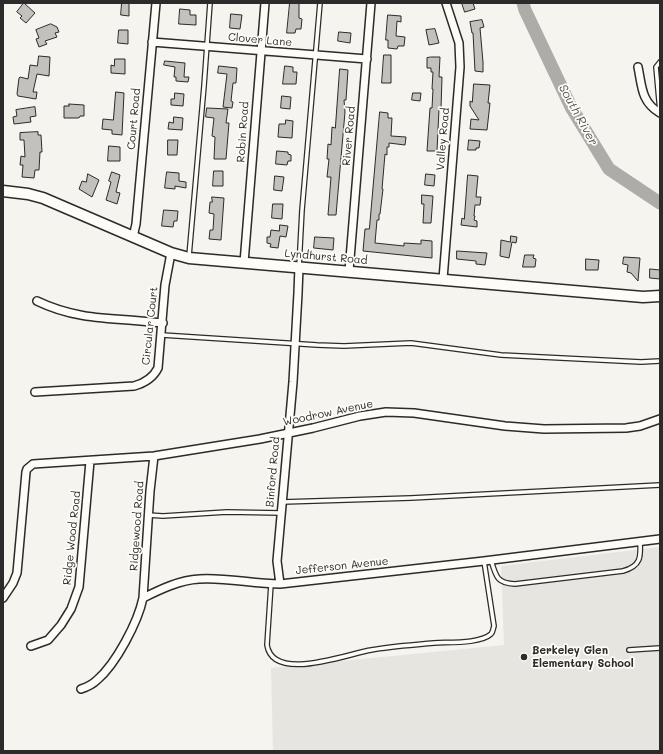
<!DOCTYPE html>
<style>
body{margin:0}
#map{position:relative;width:663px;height:754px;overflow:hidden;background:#f5f4ef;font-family:Mali,sans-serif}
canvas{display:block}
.frame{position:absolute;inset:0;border:4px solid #2b2b2b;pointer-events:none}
</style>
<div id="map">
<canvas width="663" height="754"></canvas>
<div class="frame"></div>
</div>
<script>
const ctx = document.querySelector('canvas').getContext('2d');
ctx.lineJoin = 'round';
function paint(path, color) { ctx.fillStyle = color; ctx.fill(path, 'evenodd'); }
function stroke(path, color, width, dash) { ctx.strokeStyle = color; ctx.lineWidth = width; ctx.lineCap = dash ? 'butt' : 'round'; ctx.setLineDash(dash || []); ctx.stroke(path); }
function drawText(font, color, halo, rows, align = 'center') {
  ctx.font = font + ' Mali,sans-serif'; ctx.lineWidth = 3.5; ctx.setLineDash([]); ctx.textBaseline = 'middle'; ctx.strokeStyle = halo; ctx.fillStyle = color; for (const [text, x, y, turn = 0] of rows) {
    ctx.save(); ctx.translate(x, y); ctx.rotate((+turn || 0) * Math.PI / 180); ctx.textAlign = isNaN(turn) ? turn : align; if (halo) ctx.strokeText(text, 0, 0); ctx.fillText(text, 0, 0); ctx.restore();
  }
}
const built = new Path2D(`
 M660,547V751H273L271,668L504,645L501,566Z`);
const river = new Path2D(`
 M523,3L525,10L571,107L609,169L660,203`);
const building = new Path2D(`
 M24,3L35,13L26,23L20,18L22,16L17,12Z
 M122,3H129V16L121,15Z
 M290,3H299V18L302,19L301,29H296L295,33H287Z
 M462,3H473L475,9L465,12Z
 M180,9L190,10V15H196V25L179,24Z
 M231,14L242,15L240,29L230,28Z
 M388,15L401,16V22L397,21L396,36L405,37L404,46H398L397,49L388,48V40H386Z
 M482,20L484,27L480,28L483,62V72L475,71L473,33H472L470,22Z
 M51,24L57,27L59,32L55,33L57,37L45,41L47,44L39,47L36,39L39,38L36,30Z
 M435,29L439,43L429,45L426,30Z
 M119,30H128V44L118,43Z
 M339,32L351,33L350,43L338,41Z
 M384,55H391V83H382Z
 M39,56L50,57L49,76L37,74L33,92H37L36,99L18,96L17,94L19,78L20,77L28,79L30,65L37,66Z
 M431,57H440L439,77H442L441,109H439L437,151H427L430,108H432L433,89H432L433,72H431V68H427V58Z
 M115,59H125V74L111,73V65L114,66Z
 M165,61L185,63L184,77H189L188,82L176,81V77H174L175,67L164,65Z
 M219,66L237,68L236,83H233L231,101L233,102L232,108L223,107L227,74L218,73Z
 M285,66L293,67V72H297L296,84H283Z
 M340,69L348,70L346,100H344L345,112L336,215H328L331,177H327L329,159H327L328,144L331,145L332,127L335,128Z
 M474,84L490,85L488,103H490L487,130L470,129L471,119L479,120L470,106V101L472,102Z
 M116,92L124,93L122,135L112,134V130L102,129L103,119L113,120Z
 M175,93L184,94L183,106L171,105V99H174Z
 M413,93H421L420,101L412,100Z
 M282,96L291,97L290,109L281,108Z
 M69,104L84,105V116H80V117L78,118H64V106H69Z
 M35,107L36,116L30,117L31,122L14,124L13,117L17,116L16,110Z
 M207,108L228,109L226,123H229L226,159H214L215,137L212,136L214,118L206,117Z
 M380,112L388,113V118H392L391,136L406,137L405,145L389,143V147H387V155L385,154L382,189H383L380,214H379V220H377L375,243L404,246V243L421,244V240L432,241V258L363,251L365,229H369Z
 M174,117L183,118L182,130L168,129L169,122L173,123Z
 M286,120L293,121L292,138L278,137L279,124H285Z
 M38,132V135H41L42,152H40L39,170H35L34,178L22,177L23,165H20L21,156L25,157L24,140H20V133Z
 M168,140H178L177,155H168Z
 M469,140L480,141L479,148H476V150H468Z
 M109,146L120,147V161H108Z
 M277,151L288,152V154L291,155V161H288L287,165L276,164Z
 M214,171H223V186H213Z
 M112,172L120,175L116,192L120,193L117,204L106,200L111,182L109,181Z
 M167,172L179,173V181L186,182V188L175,186V189L165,188Z
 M88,174L99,180L92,197L79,189L82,181L86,182Z
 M426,174L435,175L434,186L425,185Z
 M468,175L478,176L476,197H481L480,205H475L474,216H475L474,220L477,221V227L461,225L462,218L464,219Z
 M275,176L284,177L282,191L274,190Z
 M422,195L433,196L431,223H423L424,204H422Z
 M212,197L224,198L221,240L209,239L210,230H213L214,214L209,213L210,202H212Z
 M273,204H283L282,219L272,218Z
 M164,210L178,211L177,221H174L173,227L162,226Z
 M280,225L288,226L286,237L280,236L278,248L270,247L271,244L267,243V237H270L271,230L279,231Z
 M511,236L517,237L516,243L512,242L509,258L500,256L501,240L510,242Z
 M315,237L334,238L333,250L314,248Z
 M457,251L487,253L485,265L476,264V261L457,259Z
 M525,255H534L533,258L536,259L535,267H523Z
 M624,257L640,258L638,281L631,273L627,272L628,265L623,264Z
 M586,259L599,260L598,270H586Z
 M650,269L660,270V279L650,278Z`);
const service = new Path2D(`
 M660,112L656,67L660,62
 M189,256L204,86L210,3
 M299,267L302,210L320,3
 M162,335L317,345L344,346L411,343L501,355L641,362L660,361
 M282,502L411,498L660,485
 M148,515L163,516L227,512L281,513
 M491,560C496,577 497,583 515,584L623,571C641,566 641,557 640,541
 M271,584L267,645C273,683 347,654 371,650C391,646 413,645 434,643C448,642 480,644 491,634C493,632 493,629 494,626L484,561
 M629,650L660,648`);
const minor = new Path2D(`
 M152,42L367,59
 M638,67C642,86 641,102 660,113
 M133,237L136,224L156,3
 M244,263L265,3
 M349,271L371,3
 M443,279L460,67L459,43L446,3
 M37,301C68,316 96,318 129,320C140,321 152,322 163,323
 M35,392L134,386C145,383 153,378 158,368L165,285L171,253
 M280,584L277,561L293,382L298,293L299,267
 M3,598L13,583L17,573L26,472L27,469L33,464L154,456L260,439L313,428L360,416L386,412L414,413L505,426L544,429L626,428L640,426L660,419
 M143,598L150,491L154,456
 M31,646L48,640L61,625L71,609L79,587L90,461
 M81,689C87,687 92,685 97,680C116,664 138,622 143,598C161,589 180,580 199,579C225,577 253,584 280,584L484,561L660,539`);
const secondary = new Path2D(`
 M3,191L28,194L43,198L171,253L189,258L643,297L660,296`);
const markers = [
 [524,657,4,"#2b2b2b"]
];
const streetNames = [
 ["Clover Lane",260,40,5],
 ["Court Road",134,119,-85],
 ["Robin Road",243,132,-86],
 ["River Road",349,136,-85],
 ["Valley Road",443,139,-85],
 ["Lyndhurst Road",326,257,5],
 ["Circular Court",150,326,-84],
 ["Woodrow Avenue",328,413,-12],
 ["Binford Road",273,472,-85],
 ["Ridgewood Road",137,526,-86],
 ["Ridge Wood Road",72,538,-84],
 ["Jefferson Avenue",342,566,-6]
];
const poiNames = [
 ["Berkeley Glen",532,651],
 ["Elementary School",532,664]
];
const waterNames = [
 ["South River",578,115,61]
];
paint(built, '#e6e5e0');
stroke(river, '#adaca9', 13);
paint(building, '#c2c1be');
stroke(building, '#2b2b2b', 1);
stroke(service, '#2b2b2b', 6);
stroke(minor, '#2b2b2b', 10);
stroke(secondary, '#2b2b2b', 13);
stroke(service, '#fdfcf7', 3.5);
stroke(minor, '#fdfcf7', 7);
stroke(secondary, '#fdfcf7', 10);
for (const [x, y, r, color] of markers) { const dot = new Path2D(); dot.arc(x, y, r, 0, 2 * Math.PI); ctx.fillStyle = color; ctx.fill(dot); stroke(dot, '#fdfcf7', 1.5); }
drawText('11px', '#2b2b2b', '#fdfcf7', streetNames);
drawText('bold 11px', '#2b2b2b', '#fdfcf7', poiNames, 'left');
drawText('italic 12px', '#585857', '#fdfcf7', waterNames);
</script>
